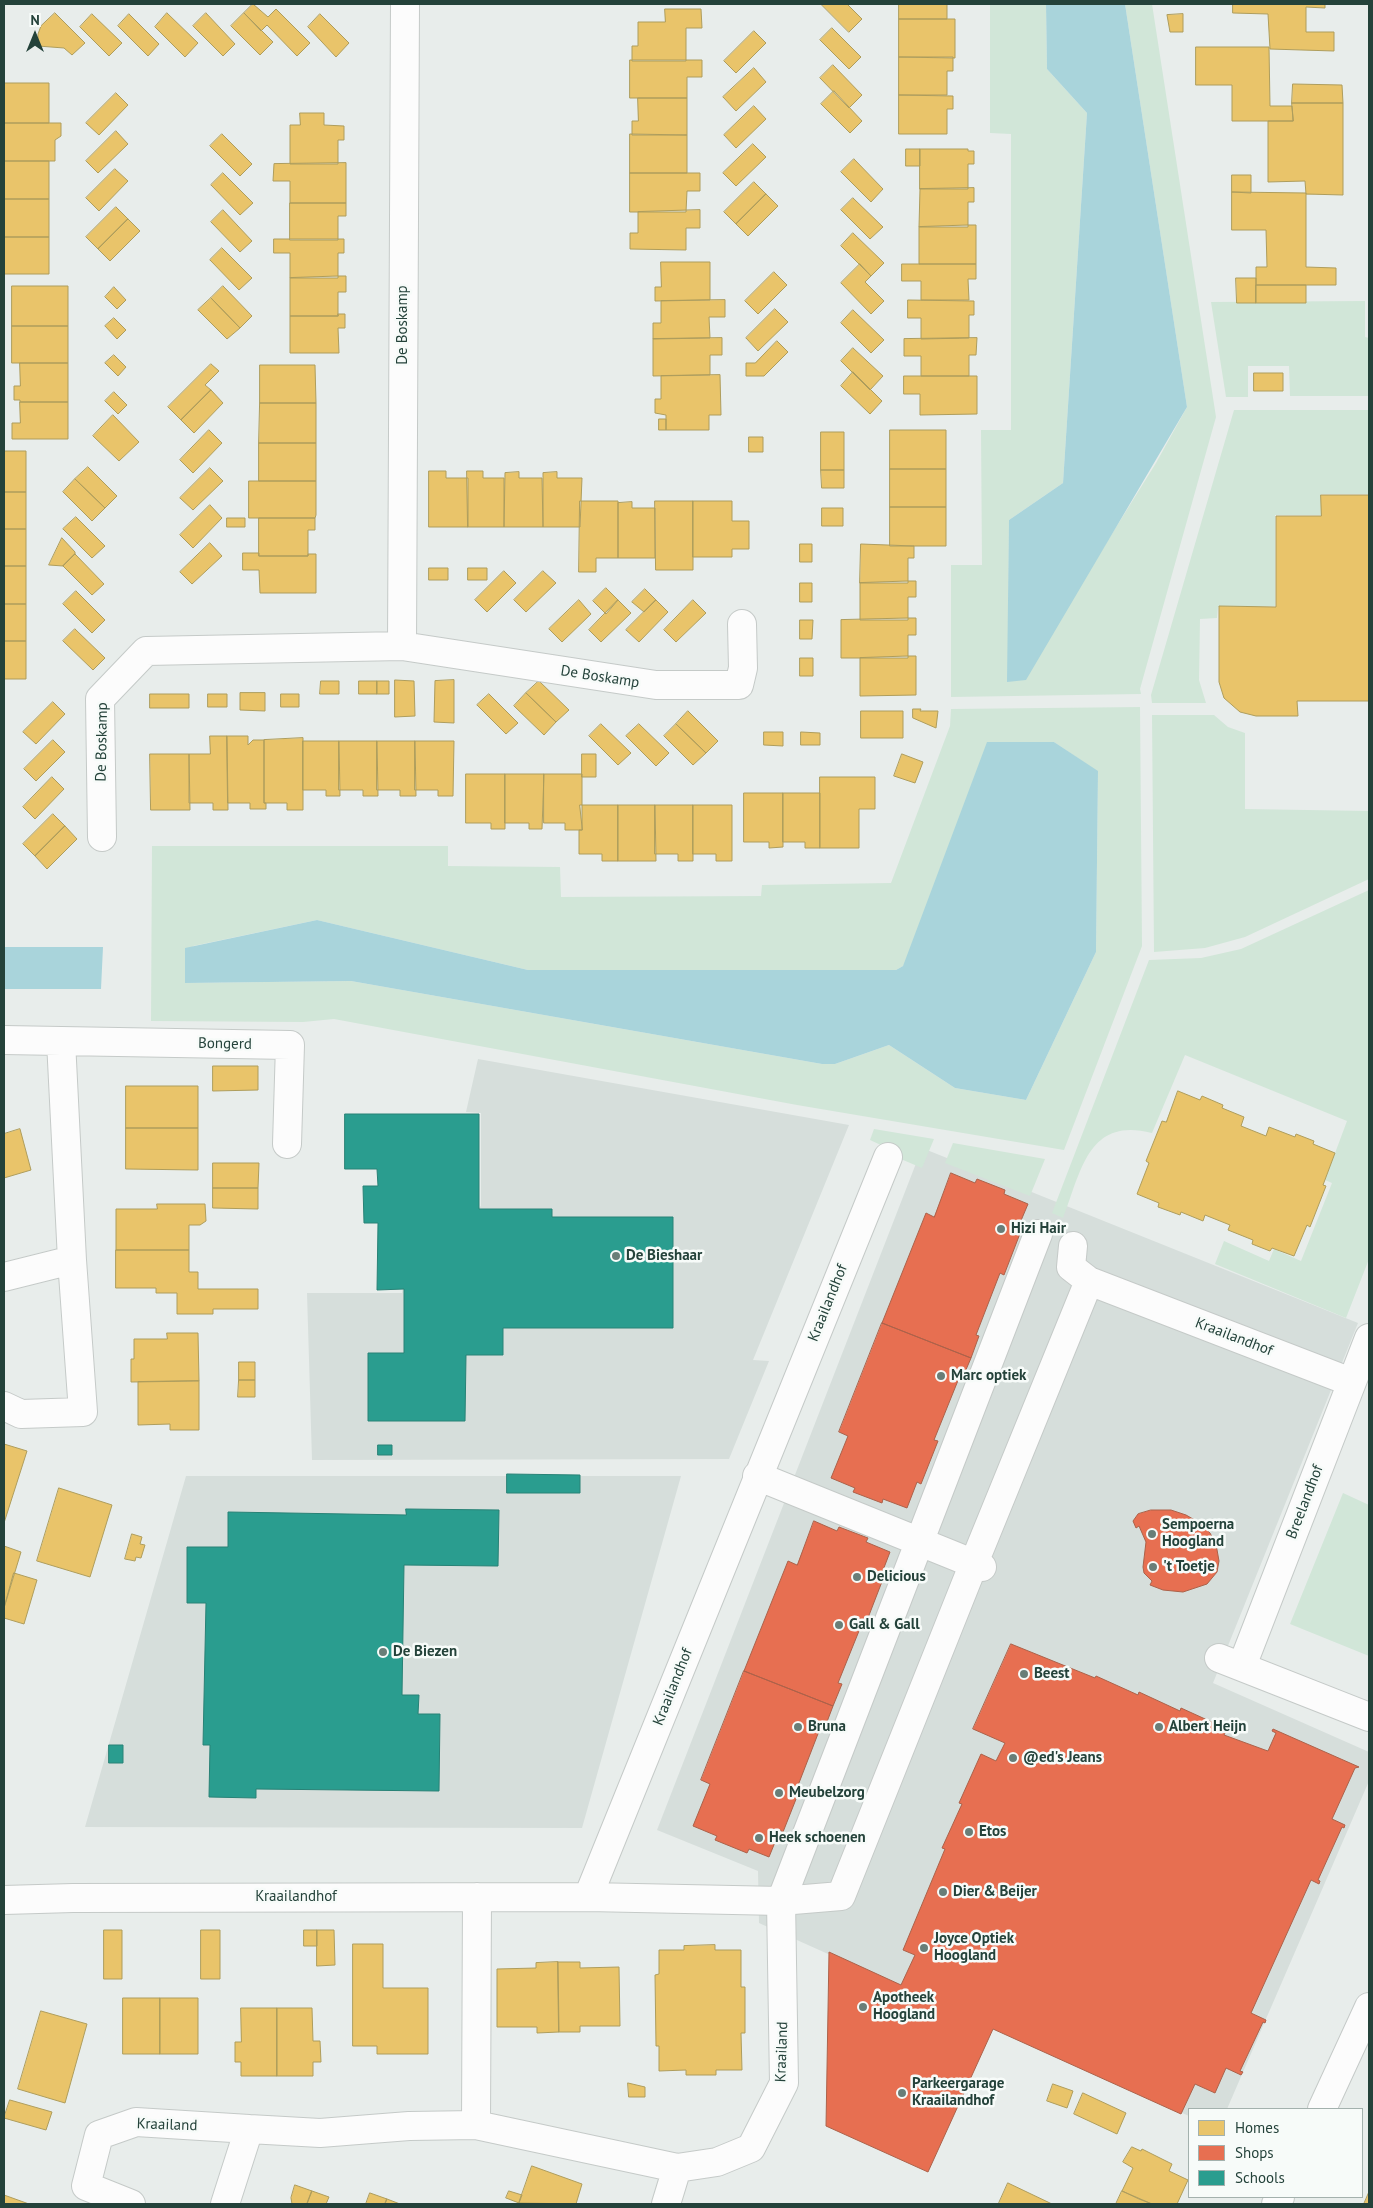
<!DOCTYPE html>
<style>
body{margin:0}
#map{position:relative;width:1373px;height:2208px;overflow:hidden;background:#e8edeb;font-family:"PT Sans",sans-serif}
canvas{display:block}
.frame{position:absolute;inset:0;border:5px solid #24423a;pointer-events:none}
.legend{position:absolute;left:1188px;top:2108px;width:175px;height:90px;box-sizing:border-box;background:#f7fbf9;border:1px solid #a3b1ad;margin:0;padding:6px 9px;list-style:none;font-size:15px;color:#24423a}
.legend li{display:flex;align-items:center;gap:10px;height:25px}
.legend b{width:25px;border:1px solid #a3b1ad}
.north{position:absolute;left:10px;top:10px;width:50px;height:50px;-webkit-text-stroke:4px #f7fbf9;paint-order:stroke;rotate:0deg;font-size:14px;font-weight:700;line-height:20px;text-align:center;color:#24423a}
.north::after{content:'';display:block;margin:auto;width:18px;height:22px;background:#24423a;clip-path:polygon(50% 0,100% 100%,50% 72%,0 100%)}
</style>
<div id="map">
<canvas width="1373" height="2208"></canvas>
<div class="frame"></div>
<ul class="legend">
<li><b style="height:14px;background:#e9c46a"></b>Homes</li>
<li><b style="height:14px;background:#e76f51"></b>Shops</li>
<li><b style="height:14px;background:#2a9d8f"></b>Schools</li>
</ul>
<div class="north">N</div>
</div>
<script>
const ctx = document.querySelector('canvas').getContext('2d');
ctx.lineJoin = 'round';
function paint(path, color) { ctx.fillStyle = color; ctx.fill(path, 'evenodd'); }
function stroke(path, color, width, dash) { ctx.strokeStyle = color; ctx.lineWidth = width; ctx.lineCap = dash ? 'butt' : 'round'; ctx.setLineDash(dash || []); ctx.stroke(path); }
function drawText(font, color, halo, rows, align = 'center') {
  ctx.font = font + ' "PT Sans",sans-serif'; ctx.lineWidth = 5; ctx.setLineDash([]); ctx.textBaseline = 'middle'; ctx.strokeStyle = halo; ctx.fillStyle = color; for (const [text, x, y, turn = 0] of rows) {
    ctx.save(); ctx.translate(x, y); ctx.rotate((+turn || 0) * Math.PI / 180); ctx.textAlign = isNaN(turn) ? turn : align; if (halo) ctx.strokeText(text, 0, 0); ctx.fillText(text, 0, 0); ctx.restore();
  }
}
const built = new Path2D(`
 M478,1059L849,1125L753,1360L769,1361L729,1459L312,1460L307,1293H402L405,1261L481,1206V1113L466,1112Z
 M922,1148L1358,1323L1213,1683L1369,1752V1781L1227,2109H1189V2116L759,1923L758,1871L657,1830Z
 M186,1476H681L582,1828L85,1827Z`);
const green = new Path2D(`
 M990,4H1046L1047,69L1087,113L1063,483L1009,520L1008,682L1090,569L1156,463L1187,407L1125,4H1152L1216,417L1140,689L1141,694L951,697V565H982L981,430H1011V134L990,133Z
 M1365,301V337L1369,338V396H1290L1289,366H1248V397H1226L1211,302Z
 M1234,410H1369V494H1321V515H1275V606L1218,607L1217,618L1200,619L1199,680L1206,703H1152L1151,695Z
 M1140,707L1142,946L1064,1150L797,1105L334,1019L303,1022L151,1021L152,846H448V866L560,867L561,897L761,896L762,885L891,883L950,726L951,709ZM1054,742L1098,772L1096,952L1026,1100L955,1088L889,1045L835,1064H822L351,981L185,983L193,946L317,920L528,970H896L903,966Z
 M1152,715H1214L1228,727L1245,733V809L1369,811V879L1245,937L1205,948L1154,952Z
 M1369,890V1259L1346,1318L1215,1264L1224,1241L1269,1261L1274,1249L1301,1261L1332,1183L1325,1180L1347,1121L1185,1055L1152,1133C1088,1116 1081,1172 1063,1218L1052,1213L1149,960L1201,958L1241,949Z
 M874,1129L934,1139L922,1168L896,1157L898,1153L870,1140Z
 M953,1143L1045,1159L1030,1196L945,1163Z
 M1343,1493L1369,1505V1656L1290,1624Z`);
const water = new Path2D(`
 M1046,4H1125L1187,407L1026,680L1007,682L1009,520L1063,483L1087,113L1047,69Z
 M987,742H1054L1098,771L1096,952L1026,1100L955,1088L889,1045L835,1064H822L351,981L185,983V948L317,920L528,970H896L903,966Z
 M4,947H103L101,989H4Z`);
const homes = new Path2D(`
 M253,4L268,17L276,9L310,43L297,56L267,25L261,31L244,13Z
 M821,4H847L862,19L849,32Z
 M899,4H947V19H899Z
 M1233,4H1325V8L1306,7V32H1334V51L1270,49L1268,14L1233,13Z
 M665,9H701L702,28H686V61H632V46H638V22H665Z
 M55,13L85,43L72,55L64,48L38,46V34L41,26Z
 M167,13L198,43L185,57L155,27Z
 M206,13L235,44L223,56L193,26Z
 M244,13L273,42L260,55L231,26Z
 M92,14L122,43L109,56L80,27Z
 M129,14L159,44L148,56L118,26Z
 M320,14L349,43L336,57L308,27Z
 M1183,14V32H1170L1167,15Z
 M899,19H955V58L899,57Z
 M832,28L861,57L849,69L820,40Z
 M754,31L766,43L736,73L724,61Z
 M1196,47H1269L1270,106H1292L1293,121H1232V85H1196Z
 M899,57H953V71H947V95H899Z
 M630,60H702V77H687V98H630Z
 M833,65L862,95L849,108L820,78Z
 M754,68L766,82L736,111L723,97Z
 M4,83H49V123H4Z
 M1293,84L1342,85L1343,103H1292Z
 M834,91L862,121L850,133L821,104Z
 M116,93L128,105L99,135L86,123Z
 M899,95L953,96V109H947V134H899Z
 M638,98H687V135H632V121H638Z
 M1292,103H1343V195L1306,194L1305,181L1268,182V121H1293Z
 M754,106L766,119L736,148L724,135Z
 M300,113H324V125L344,126V140H338V164H290V125H300Z
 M4,123H61V136L55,140V161H4Z
 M116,131L128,144L98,173L86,161Z
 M222,134L252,164L240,176L210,146Z
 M630,134L687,135V173H630Z
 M753,144L766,157L736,186L723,173Z
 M906,149H920V166H906Z
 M920,149H968V151H974V164H968V189H920Z
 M854,159L883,189L871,202L841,172Z
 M4,161H49V199H4Z
 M346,163V203H290V181H273L274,164Z
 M115,169L128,181L99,211L86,198Z
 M223,173L253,203L240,215L211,185Z
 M630,173H700V191H687L686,212H630Z
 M1232,175H1251V193L1232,192Z
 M754,182L766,194L736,224L724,212Z
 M974,188V202H968V227H919L920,189Z
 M1232,192L1306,193V267L1336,268V285H1256V267H1267L1266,230H1232Z
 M766,194L778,206L748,236L736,224Z
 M853,198L883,227L870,239L841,210Z
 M4,199H49V237H4Z
 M290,203H346V216H338V240H290Z
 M116,207L128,219L98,249L86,237Z
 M223,210L252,241L240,252L211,222Z
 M700,210V228H686V250L630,249V233H638V212Z
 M128,219L140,231L110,261L98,249Z
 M968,225H976V264H919V227Z
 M853,233L884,263L871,276L841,246Z
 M4,237H49V274H4Z
 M274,239H344V253H338V278H290V253H274Z
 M222,248L252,278L239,290L210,260Z
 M661,262H710V300L655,301V287H661Z
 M860,264L871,276L865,282L884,301L871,314L841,283Z
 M902,264H976V279H968L969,300H921V281H902Z
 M774,272L787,285L758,314L745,301Z
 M338,276H346V292H338V316H290V278Z
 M1236,278H1256V303H1237Z
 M1256,285H1306V303H1256Z
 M12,286H68V326H12Z
 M223,286L252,316L240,328L211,298Z
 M114,287L126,300L117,309L105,297Z
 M211,298L240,328L227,339L198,310Z
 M725,300V317H709L710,338L653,339V323H661V301Z
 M908,300L974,301V315H969V338L921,339V318H908Z
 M775,309L788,322L758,351L746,338Z
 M853,310L884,340L871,353L841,323Z
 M338,314H345V328H338L339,353H290V316H338Z
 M114,318L126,330L117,339L105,326Z
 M12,326H68V363H12Z
 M722,338V355H710V375L653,376V339Z
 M977,338L976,355H969V376H921V356H904V339Z
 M777,341L788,352L764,376H746V363H755Z
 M853,348L883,376L870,390L841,361Z
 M114,355L126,367L118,376L105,363Z
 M20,363H68V402H20V400H14V386H20Z
 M211,364L219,371L205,385L211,390L181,420L168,407Z
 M260,365H315L316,403H260Z
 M853,372L882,401L870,414L841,386Z
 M1254,373H1283V391H1254Z
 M720,375L721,415H709V430H666V415L655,413V399H661V376Z
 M904,376H977V414L920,415V394H904Z
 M211,390L223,403L194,433L181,420Z
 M114,392L127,405L118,414L105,401Z
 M20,402H68V439H12V423H20Z
 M260,403H316V443H259Z
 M113,415L139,442L119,461L93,436Z
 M659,419H666V430H659Z
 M209,430L222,443L193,473L180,460Z
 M890,430H946V469H890Z
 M821,432H844V470H821Z
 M749,437H763V452H749Z
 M259,443H316V481H259Z
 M4,451H26V492H4Z
 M88,467L117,496L105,508L75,479Z
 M210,468L223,481L193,510L180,498Z
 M890,469H946V507H890Z
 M821,470H844V488H822Z
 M429,471H446V478H468V527H429Z
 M467,471H483V478H504V527H468Z
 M519,472V478H542L543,527H504L505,473Z
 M557,472V478H582L580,527H543V473Z
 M75,479L105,508L92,521L63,492Z
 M249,481H316V515L315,518H249Z
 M4,492H26V529H4Z
 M1321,495H1369V701H1297L1298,716H1256L1240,712L1224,698L1219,682V606L1276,607V516H1321Z
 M580,501H618V558H596V572H579Z
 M655,501H693V570H656Z
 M693,501H732V521H749V549H732V557H693Z
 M632,502V508H655V558H618V503Z
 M210,505L222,518L193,548L180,535Z
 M890,507H946V546H890Z
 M822,508H843V526H822Z
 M76,517L105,546L92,558L63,529Z
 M227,518H245V527H227Z
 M259,518H315V530H308V556H259Z
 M4,529H26V566H4Z
 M62,538L75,552V554L63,566L49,565Z
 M210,543L222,556L192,584L180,572Z
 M800,544H812V562H800Z
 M861,544L914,546V558H908V583H860Z
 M243,553H259V556H308V554H316V593H260L259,570H243Z
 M75,554L104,584L92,595L63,566Z
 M4,566H26V604H4Z
 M429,568H448V580H429Z
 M468,568H487V580H468Z
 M504,571L516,583L487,612L475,600Z
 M543,571L556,583L526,612L514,600Z
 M908,581H916V597H908V620H860V583Z
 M800,583H812V602H800Z
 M606,588L618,600L606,614L593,601Z
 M645,589L656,600L644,612L632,602Z
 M76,591L105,620L92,633L63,604Z
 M579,600L591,614L562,642L549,629Z
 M618,600L631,613L601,642L589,630Z
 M656,600L668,612L639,642L626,630Z
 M693,600L706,613L676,642L664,630Z
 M4,604H26V641H4Z
 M908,618H916V635H908V658H841V620Z
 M800,620H813L812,639H800Z
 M75,629L105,658L93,670L63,641Z
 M4,641H26V679H4Z
 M908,656H916V695L860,696V658Z
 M800,658H813V676H800Z
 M395,680L414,681L415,716L395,717Z
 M454,680V723L434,722L435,681Z
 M321,681H339V694H320Z
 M359,681H377V694H359Z
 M377,681H389V694H377Z
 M539,681L569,710L556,722L526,693Z
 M265,693V711L240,710V693Z
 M526,693L556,722L544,735L514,706Z
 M150,694H189V708H150Z
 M208,694H227V707H208Z
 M281,694H299V707H281Z
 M489,694L518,723L506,734L477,705Z
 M53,702L65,714L36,744L23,732Z
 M913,709H921L920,711H938L936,728L913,718Z
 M688,711L718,741L706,753L676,724Z
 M861,711H903V738H861Z
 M601,724L631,753L618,765L589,736Z
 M639,724L669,753L656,766L626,736Z
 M676,724L706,753L693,765L664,736Z
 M764,732H783V746L764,745Z
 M801,732L820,733V745H801Z
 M210,736H227L228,810H213V803H189V754H210Z
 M227,736H248V745L253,740H264V803H266V809H250V803H228Z
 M303,738V810H287V803H264V740Z
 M53,740L65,752L36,781L24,769Z
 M303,741H339L340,796H326V790H303Z
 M339,741H377L378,796H363V790H339Z
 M377,741H415L416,796H400V790H377Z
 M415,741H454L453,796H438V790H415Z
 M150,754H189L190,810H151Z
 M582,754H596V777H582Z
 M902,754L923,762L915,783L894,776Z
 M466,774H505V829H491V823H466Z
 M505,774H544L542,829H529V823H505Z
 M544,774H582V830H565V823H544Z
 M52,777L64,789L35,819L23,807Z
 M820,777H875V809H859V848H820Z
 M744,793H783V847L769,848V842H744Z
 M783,793H820V848H805V842H783Z
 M580,805H618V861H602V854H579V830H582Z
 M618,805H655L656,861H618Z
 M655,805H693V861H678V854H655Z
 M693,805H732V861H716V854H693Z
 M53,814L65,826L35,856L23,844Z
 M65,826L77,839L47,869L35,856Z
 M213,1066H258V1090L213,1091Z
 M126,1086H198V1128H126Z
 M1178,1091L1200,1100L1202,1096L1223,1105L1222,1108L1244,1117L1241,1126L1266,1136L1269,1127L1295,1137L1296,1134L1314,1141L1313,1144L1335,1153L1323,1185L1326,1186L1310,1227L1307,1225L1294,1256L1272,1248L1270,1251L1252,1244L1253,1240L1228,1230L1230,1225L1205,1215L1203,1221L1181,1212L1180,1215L1158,1207L1159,1203L1137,1194L1149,1163L1146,1161L1162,1121L1166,1122Z
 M126,1128H198V1170L126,1169Z
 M20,1129L31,1170L4,1178V1134Z
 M213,1163H259L258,1188H213Z
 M213,1188H258V1209L213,1208Z
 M157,1204H205L206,1221L200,1225H189V1250H116V1209H157Z
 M116,1250H189V1272H198V1289H258V1309H213V1314H177V1293H156V1288H116Z
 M167,1333H198L199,1381L131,1382V1359H134V1339H167Z
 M239,1362H255V1380H239Z
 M239,1380H255V1397H238Z
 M199,1381V1430H170V1424L138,1425V1382Z
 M4,1444L27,1451L4,1523Z
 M59,1488L112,1505L90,1577L37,1561Z
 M132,1534L142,1537L140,1544L145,1545L141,1558L136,1557L135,1561L125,1559Z
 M4,1546L21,1552L4,1608Z
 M14,1573L37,1580L24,1624L4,1618V1608Z
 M104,1930H122V1979H104Z
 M201,1930H220V1979H201Z
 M304,1930H317V1946H304Z
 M317,1930H334L335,1965L317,1966Z
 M353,1944H383V1988H428V2054H377V2046H353Z
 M715,1945V1950H741V1987H745V2033H741L742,2070H716V2075H686V2070L659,2071V2046H656L655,1975L659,1974V1950H684V1946Z
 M558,1962H580V1968L619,1967L620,2026H580V2032H559Z
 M558,1962L559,2032L537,2033V2027H497V1969L536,1968V1963Z
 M123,1998H160V2054H123Z
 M160,1998H198V2054H160Z
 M241,2008H277V2076H241V2062H235V2042H241Z
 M277,2008H312L313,2041H320L321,2062H313V2076H277Z
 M41,2011L87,2024L65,2103L18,2089Z
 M628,2083L645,2087V2097H629Z
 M1053,2084L1073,2091L1067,2108L1047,2101Z
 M1083,2093L1126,2113L1117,2134L1074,2114Z
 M10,2100L52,2112L46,2130L4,2118Z
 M1132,2147L1141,2151L1142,2149L1172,2164L1169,2171L1188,2180L1177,2204H1152L1122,2191L1133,2168L1123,2162Z
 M532,2166L582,2184L576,2204L519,2203Z
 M1008,2183L1052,2204H1000L999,2203Z
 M295,2185L312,2191L307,2204H292L291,2198Z
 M312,2191L329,2197L326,2204H307Z
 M509,2191L522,2195L519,2203L506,2198Z
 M1122,2191L1139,2199L1152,2204H1116Z
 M1369,2192V2204H1364Z
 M370,2193L387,2199L385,2204H366Z
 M4,2195L29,2204H4Z
 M387,2199L400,2204H385Z`);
const shops = new Path2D(`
 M951,1173L975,1183L977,1179L1005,1190L1004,1194L1028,1204L1017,1230L1021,1231L1004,1275L1000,1273L976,1335L979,1336L971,1358L882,1323L926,1213L934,1217Z
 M882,1323L971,1358L962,1379L959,1378L934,1440L938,1441L921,1484L917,1482L907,1508L883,1499L882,1503L853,1492L855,1488L831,1478L848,1436L839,1432Z
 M1151,1510H1171L1186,1515L1200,1523L1210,1533L1216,1544L1219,1561L1217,1572L1207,1584L1183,1592L1163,1590L1150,1585L1152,1581L1144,1573L1143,1567L1146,1542L1139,1526L1136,1528L1133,1521L1138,1514Z
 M814,1521L837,1531L839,1527L868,1538L866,1542L890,1552L880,1578L883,1579L866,1623L863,1621L838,1683L842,1684L833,1706L744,1671L788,1561L797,1565Z
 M1011,1644L1095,1678L1096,1676L1138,1695L1139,1692L1180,1711L1181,1708L1227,1729L1224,1735L1265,1750L1268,1751L1276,1733L1272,1731L1273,1729L1359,1767L1355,1768L1332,1819L1345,1825L1344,1828L1342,1827L1318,1880L1320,1881L1319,1884L1311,1880L1251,2013L1266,2020L1265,2023L1263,2022L1240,2071L1243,2072L1241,2075L1226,2068L1215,2093L1195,2084L1181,2114L993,2029L928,2172L826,2126L829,1952L901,1985L915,1955L903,1950L945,1849L942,1848L962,1804L959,1803L981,1754L996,1761L1005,1743L973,1729Z
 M744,1671L833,1706L825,1727L821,1726L797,1788L800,1789L783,1832L780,1830L769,1857L749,1849L747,1853L715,1840L717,1836L693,1826L710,1784L701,1780Z`);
const schools = new Path2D(`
 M345,1114H479V1209H552V1217H673V1328H503V1355H466L465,1421H368V1353H404V1289L377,1290L378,1223H364L363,1186H378L377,1169H345Z
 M378,1445H392V1455H378Z
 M507,1474L580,1475V1493H507Z
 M406,1509L499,1510L498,1566L404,1565L402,1695H419L418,1714H440L439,1791L256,1789V1798L209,1797L210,1745H203L206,1603H187V1547H228V1512L406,1515Z
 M109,1745H123V1763H109Z`);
const minor = new Path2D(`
 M402,646L405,4
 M102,837L100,699L146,651L402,646L656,685H739L743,668L742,624
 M4,1040L290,1045L287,1144
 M1073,1246L1071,1267L1089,1281
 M4,1277L72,1260
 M4,1406L21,1414L83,1412L72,1260L61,1041
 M757,1476L982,1567
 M1219,1658L1369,1717
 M1242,1666L1369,1338
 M588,1897L888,1157
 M4,1900L73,1898L588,1897L781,1901L841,1896L974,1563L1089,1281L1351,1382
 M1322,2109L1369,2007
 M476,2125L477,1897
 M131,2204L86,2186L99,2135L136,2122L249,2129
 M225,2204L249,2129L320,2133L409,2126L476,2125L677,2168L717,2162L751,2148L784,2083L781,1901L1038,1234
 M666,2204L677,2168
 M1276,2204L1280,2197`);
const markers = [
 [1001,1229,5,"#697e78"],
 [616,1256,5,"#697e78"],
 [941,1376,5,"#697e78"],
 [1152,1534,5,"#697e78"],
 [1153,1567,5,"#697e78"],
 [857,1577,5,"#697e78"],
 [839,1625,5,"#697e78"],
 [383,1652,5,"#697e78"],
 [1024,1674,5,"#697e78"],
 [798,1727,5,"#697e78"],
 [1159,1727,5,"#697e78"],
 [1013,1758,5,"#697e78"],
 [779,1793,5,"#697e78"],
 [969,1832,5,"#697e78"],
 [759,1838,5,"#697e78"],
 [943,1892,5,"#697e78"],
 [924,1948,5,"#697e78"],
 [863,2007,5,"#697e78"],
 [902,2093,5,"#697e78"]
];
const streetNames = [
 ["De Boskamp",403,325,-90],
 ["De Boskamp",600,677,9],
 ["De Boskamp",102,742,-89],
 ["Bongerd",225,1044,1],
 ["Kraailandhof",828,1303,-68],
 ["Kraailandhof",1234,1337,21],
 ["Breelandhof",1305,1502,-69],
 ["Kraailandhof",673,1687,-68],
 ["Kraailandhof",296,1897],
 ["Kraailand",782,2052,-88],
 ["Kraailand",167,2125,2]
];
const poiNames = [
 ["Hizi Hair",1011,1229],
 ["De Bieshaar",626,1256],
 ["Marc optiek",951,1376],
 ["Sempoerna",1162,1525],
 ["Hoogland",1162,1542],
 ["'t Toetje",1163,1567],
 ["Delicious",867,1577],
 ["Gall & Gall",849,1625],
 ["De Biezen",393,1652],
 ["Beest",1034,1674],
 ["Bruna",808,1727],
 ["Albert Heijn",1169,1727],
 ["@ed's Jeans",1023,1758],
 ["Meubelzorg",789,1793],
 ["Etos",979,1832],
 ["Heek schoenen",769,1838],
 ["Dier & Beijer",953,1892],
 ["Joyce Optiek",934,1939],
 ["Hoogland",934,1956],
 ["Apotheek",873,1998],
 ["Hoogland",873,2015],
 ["Parkeergarage",912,2084],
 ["Kraailandhof",912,2101]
];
paint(built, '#d6dedb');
paint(green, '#d1e6d8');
paint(water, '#a9d4db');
paint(homes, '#e9c46a');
stroke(homes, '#ae9d5c', 1);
paint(shops, '#e76f51');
stroke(shops, '#ac624a', 1);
paint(schools, '#2a9d8f');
stroke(schools, '#288276', 1);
stroke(minor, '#c5cac8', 30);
stroke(minor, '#fcfcfc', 28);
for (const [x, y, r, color] of markers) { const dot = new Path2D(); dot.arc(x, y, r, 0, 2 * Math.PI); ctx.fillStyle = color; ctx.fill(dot); stroke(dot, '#f7fbf9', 2); }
drawText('15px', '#24423a', '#f7fbf9', streetNames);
drawText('bold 15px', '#24423a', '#f7fbf9', poiNames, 'left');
</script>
